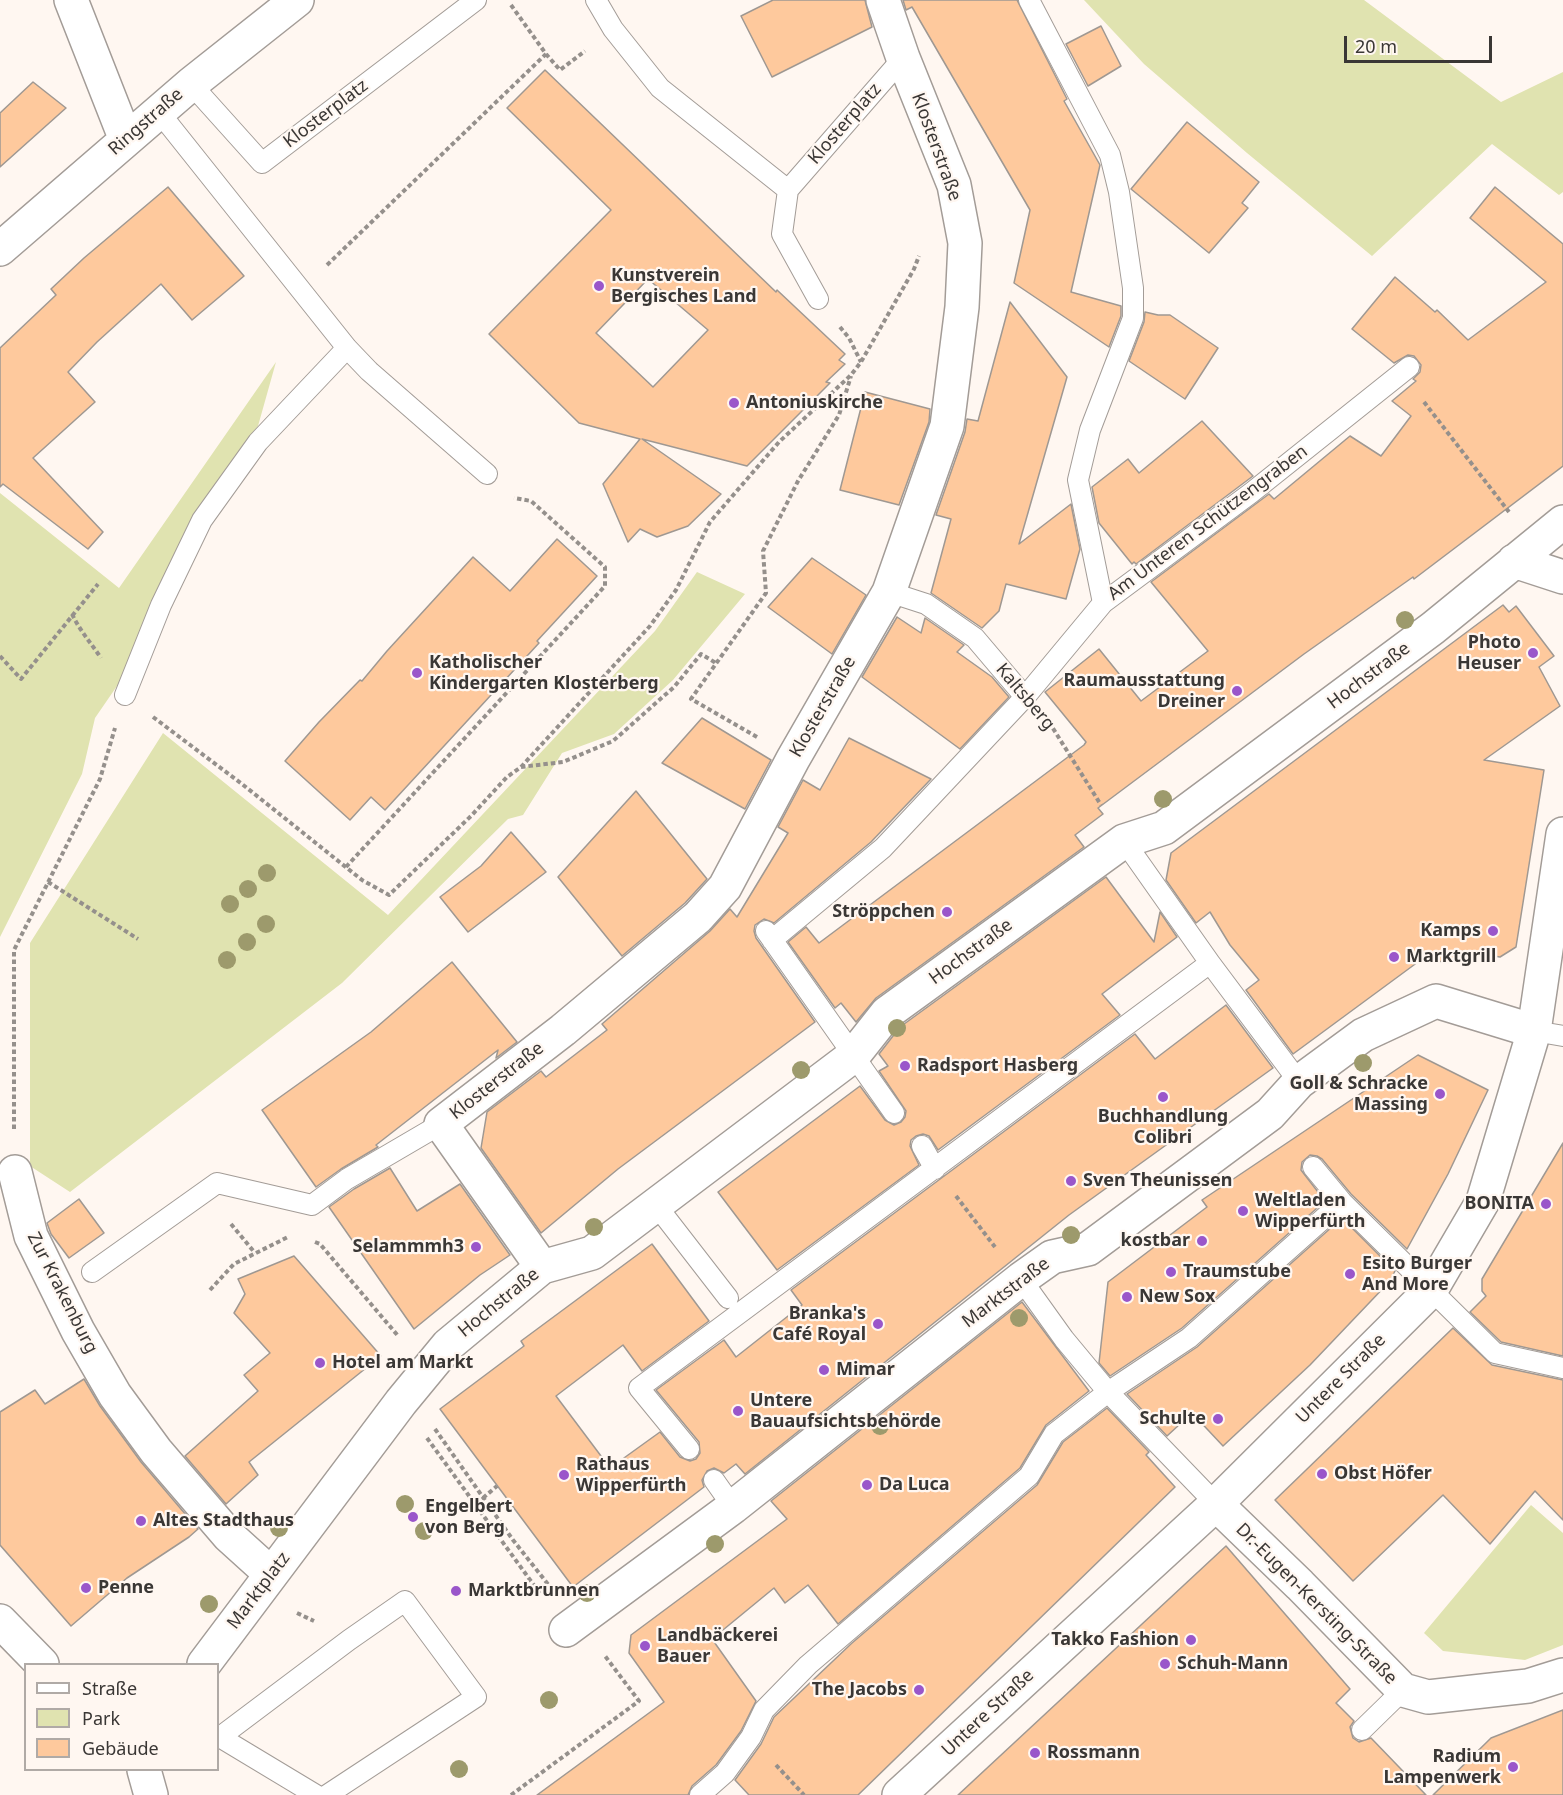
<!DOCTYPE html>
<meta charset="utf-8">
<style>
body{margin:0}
#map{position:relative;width:1563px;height:1795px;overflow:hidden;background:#fff7f1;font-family:"Noto Sans",sans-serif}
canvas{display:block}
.legend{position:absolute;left:24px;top:1663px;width:195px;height:108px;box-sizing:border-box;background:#fff7f1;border:2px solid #b0aaa6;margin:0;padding:8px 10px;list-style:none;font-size:18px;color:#3a3735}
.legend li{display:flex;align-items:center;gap:12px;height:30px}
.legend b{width:30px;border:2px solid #b0aaa6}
.scale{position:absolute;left:1344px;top:36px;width:148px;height:27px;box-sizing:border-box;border:3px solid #3a3735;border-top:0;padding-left:8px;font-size:18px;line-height:21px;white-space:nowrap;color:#3a3735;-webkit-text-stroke:4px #fff7f1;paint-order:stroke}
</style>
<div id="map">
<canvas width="1563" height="1795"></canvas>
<ul class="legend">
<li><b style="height:8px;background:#fff"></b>Straße</li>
<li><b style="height:16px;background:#e0e3b0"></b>Park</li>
<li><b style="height:16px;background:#fec99d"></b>Gebäude</li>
</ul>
<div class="scale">20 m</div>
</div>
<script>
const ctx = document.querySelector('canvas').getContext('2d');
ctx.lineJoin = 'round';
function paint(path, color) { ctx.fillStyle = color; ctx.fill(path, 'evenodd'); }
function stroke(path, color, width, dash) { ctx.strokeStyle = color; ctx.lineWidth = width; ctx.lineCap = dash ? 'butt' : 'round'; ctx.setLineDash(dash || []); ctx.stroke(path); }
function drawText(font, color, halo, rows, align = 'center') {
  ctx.font = font + ' "Noto Sans",sans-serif'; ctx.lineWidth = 4.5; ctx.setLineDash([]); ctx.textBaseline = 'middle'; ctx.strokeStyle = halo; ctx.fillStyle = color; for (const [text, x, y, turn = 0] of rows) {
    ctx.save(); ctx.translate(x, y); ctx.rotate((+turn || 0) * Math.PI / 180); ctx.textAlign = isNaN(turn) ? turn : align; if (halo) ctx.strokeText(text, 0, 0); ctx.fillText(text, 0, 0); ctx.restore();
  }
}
const green = new Path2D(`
 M1084,0H1364L1501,102L1563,72V192L1559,195L1492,144L1372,256L1247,153L1144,64Z
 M276,362L258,426L193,515L161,622L95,718L82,774L0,937V493L119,588Z
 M697,572L745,594L673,680L614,734L562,753L523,815L508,819L342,983L70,1192L30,1166V943L163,733L388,915L655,631Z
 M1531,1505L1563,1533V1645L1525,1660L1443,1651L1424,1633Z`);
const building = new Path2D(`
 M773,0H865L872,27L772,77L741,16Z
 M903,0H1017L1067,99L1064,101L1100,165L1071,292L1121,306V316L1109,347L1014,283L1030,210L912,7L906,10Z
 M1101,26L1121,66L1088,86L1066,44Z
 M545,70L776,292L777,290L845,354L839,360L845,364L826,382L830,383L747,466L642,439L721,494L688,526L657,537L640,529L628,542L603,484L640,439L579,423L489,334L611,210L507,108ZM648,279L708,330L653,387L596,333Z
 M33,82L66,108L0,167V113Z
 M1187,122L1259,182L1242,203L1248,208L1209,253L1131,189Z
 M168,187L244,276L192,320L161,284L97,342L68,372L95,402L33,458L103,532L88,549L3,484L0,487V348L56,295L51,289L84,258Z
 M1495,187L1563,244V466L1414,579L1413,577L1304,654L1098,808L1103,814L1075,835L1084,847L876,998L856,1022L841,1003L835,1008L788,942L806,927L819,943L1084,745L1086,742L1045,692L1099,649L1141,701L1208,651L1151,582L1269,494L1274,499L1350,436L1381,456L1411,416L1392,401L1416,381L1413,379L1420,372L1421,365L1414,356L1408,355L1394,363L1352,329L1395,277L1435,312L1437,310L1468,340L1546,282L1470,218Z
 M1010,302L1067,377L1019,544L1071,504L1080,549L1066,599L1006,584L999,611L982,628L931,593L951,519L936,515L965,432L967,419L978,421Z
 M1145,312L1158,315H1170L1218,348L1185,399L1129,361L1144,322Z
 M865,392L930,409L929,422L899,505L840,490Z
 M1202,421L1253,476L1136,564L1134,562L1132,564L1099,523L1092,487L1128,459L1139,473Z
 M557,539L597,576L537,641L539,643L385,810L371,797L350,820L285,761L319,722L360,680L362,681L387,651L473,557L510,591Z
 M812,558L866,595L832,654L768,607Z
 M1503,605L1509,612L1516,606L1554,656L1539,667L1560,706L1484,760L1544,770L1516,947L1500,957L1460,951L1453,963L1422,959L1293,1054L1246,990L1259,980L1230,945L1210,912L1196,923L1166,880L1171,853Z
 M897,617L921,633L925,618L964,645L957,652L992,677L1009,697L960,749L862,677Z
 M702,718L771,760L745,809L662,763Z
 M849,738L931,779L871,842L774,923L764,919L755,925L754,931L756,938L815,1022L618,1169L541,1233L481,1148L487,1112L541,1071L546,1077L607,1030L602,1024L710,931L730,909L737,917L788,833L778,827L803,780L820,790Z
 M636,791L707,879L685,903L622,956L558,877Z
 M511,832L546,872L468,932L440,897L481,866Z
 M1106,877L1154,942L1160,912L1177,937L1102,994L1120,1015L938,1150L929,1136L923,1134L916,1136L911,1140L910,1146L919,1165L777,1270L718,1192L860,1086L885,1120L894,1125L901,1122L905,1117L906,1111L879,1071L888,1066L879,1054L900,1027Z
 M452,962L517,1042L496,1058L498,1050L376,1145L378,1147L341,1169L316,1187L262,1110L371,1032Z
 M1226,1005L1273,1068L1069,1215L745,1474L736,1464L724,1473L714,1468L707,1471L702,1480L704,1487L573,1587L440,1409L524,1346L521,1341L652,1244L709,1321L642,1371L623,1345L556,1396L610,1468L660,1432L680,1457L690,1461L696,1459L700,1453L699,1442L656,1390L724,1340L736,1357L802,1305L791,1290L1135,1034L1155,1059Z
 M1418,1055L1488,1090L1448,1174L1407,1249L1351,1194L1322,1159L1317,1156L1310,1155L1302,1162L1301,1170L1325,1201L1182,1328L1110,1376L1099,1363L1108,1282L1207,1207L1202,1200Z
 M1563,1143V1356L1501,1342L1470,1312L1486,1296L1482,1291V1279Z
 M390,1168L417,1211L460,1184L510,1255L480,1275L414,1329L329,1207L354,1189Z
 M79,1199L104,1233L69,1258L51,1234L47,1223Z
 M1342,1218L1395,1271L1390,1281L1310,1365L1223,1446L1192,1413L1167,1436L1127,1394L1197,1347Z
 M294,1256L381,1356L249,1462L258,1475L226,1504L185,1456L258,1391L244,1375L270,1353L234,1313L245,1294L238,1279Z
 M1022,1302L1089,1391L1046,1425L1020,1468L838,1624L808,1585L785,1603L774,1588L712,1639L756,1701L741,1731L716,1765L692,1786L688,1795H537L664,1702L629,1653L631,1635L787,1519L771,1501Z
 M1453,1328L1492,1365L1563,1380V1520L1535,1491L1490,1544L1443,1495L1353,1581L1275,1500Z
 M84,1379L100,1406L141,1462L198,1529L189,1537L127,1578L71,1626L0,1545V1412L35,1390L45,1404Z
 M1107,1408L1149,1452L1146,1455L1175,1487L858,1795H749L735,1780L761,1744L774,1717L852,1643L1037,1485L1063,1442Z
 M1226,1546L1350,1689L1336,1703L1354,1721L1350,1727L1353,1738L1359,1742L1371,1738L1426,1795H958Z
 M1563,1710V1795H1433L1491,1738Z`);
const path = new Path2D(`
 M511,5L546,54L560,70L585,51
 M327,265L546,54
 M840,327L849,338L861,362
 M1424,402L1509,512
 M72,614C80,631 91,643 101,658
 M0,656L21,679L98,584
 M153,717L242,784L362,880L389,895L471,816L507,777L521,767L650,626L676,590L710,522L779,442L851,375L861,362L914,269L919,256
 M1049,722L1101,805
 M757,737L691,699L766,593L763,551L798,481L839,415L851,376
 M521,767L563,762L613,741L674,687L701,654L716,663
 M346,867L605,586V567L531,501L514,498
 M48,882L138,939
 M14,1129V950L100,779L115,728
 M956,1196L995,1247
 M231,1224L255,1253
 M315,1242L320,1244L399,1337
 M210,1290L234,1264L288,1237
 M435,1429L513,1540L551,1588
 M427,1438L541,1595
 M483,1498L497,1486
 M297,1613L314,1621
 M776,1765L804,1795
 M511,1795L639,1701L605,1656`);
const service = new Path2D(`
 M596,0L613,29L660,88L788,190
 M1029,0L1110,155L1119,192L1133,288V318L1090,430L1078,480L1103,603
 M191,84L262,163L476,0
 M159,112L347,348L369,371L487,474
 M818,299L782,234L788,190L903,58
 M889,592L926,604L975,638L1025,697
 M125,695L161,605L202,520L258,442L347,348
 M1124,841L1210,963L1299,1082
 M766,931L894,1113
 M772,940L883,848L1025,697L1103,603L1251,493L1409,367
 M1534,1031L1563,1036
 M922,1146L935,1169
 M1313,1167L1342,1202L1495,1353L1563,1368
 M656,1205L728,1298
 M92,1272L217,1183L312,1205L347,1179L441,1124
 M1021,1279L1064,1339L1108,1392L1216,1504
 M689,1449L639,1388L1210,963
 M714,1480L733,1507
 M1362,1730L1403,1690
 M218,1736L316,1795
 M220,1737L349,1640L405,1601L476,1697L327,1795
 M700,1795L725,1773L751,1737L764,1710L808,1665L1029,1476L1054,1434L1108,1392L1189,1338L1342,1202`);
const minor = new Path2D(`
 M71,0L126,140
 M0,249L191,84L297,0
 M15,1172L31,1236L78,1331L115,1395L156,1451L229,1536L271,1574
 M542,1267L441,1124L563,1030L698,917L725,887L793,759L889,592L947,426L962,307L965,243L954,185L903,58L883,0
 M1216,1504L1300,1585L1403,1690L1428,1697L1528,1686L1563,1675
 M0,1621L42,1664
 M566,1630L733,1507L1021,1279L1052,1257L1088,1249L1270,1114L1299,1082L1363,1035L1436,1001L1534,1031`);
const tertiary = new Path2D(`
 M1514,561L1563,577
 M204,1664L401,1402L448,1345L542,1267L592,1253L853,1056L887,1013L1124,841L1164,828L1433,628L1563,522
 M144,1770L151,1795
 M899,1795L1216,1504L1431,1290L1483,1201L1534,1031L1563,834`);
const trees = [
 [1405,620],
 [1163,799],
 [267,873],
 [248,889],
 [230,904],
 [266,924],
 [247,942],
 [227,960],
 [897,1028],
 [1363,1063],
 [801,1070],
 [594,1227],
 [1071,1235],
 [1019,1318],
 [880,1426],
 [405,1504],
 [279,1528],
 [424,1531],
 [715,1544],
 [587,1593],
 [209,1604],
 [549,1700],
 [459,1769]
];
const markers = [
 [599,286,6,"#9a56ca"],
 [734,403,6,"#9a56ca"],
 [1533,653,6,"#9a56ca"],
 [417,673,6,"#9a56ca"],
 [1237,691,6,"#9a56ca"],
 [947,912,6,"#9a56ca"],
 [1493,931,6,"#9a56ca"],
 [1394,957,6,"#9a56ca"],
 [905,1066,6,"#9a56ca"],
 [1440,1094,6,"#9a56ca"],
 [1163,1097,6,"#9a56ca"],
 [1071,1181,6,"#9a56ca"],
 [1546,1204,6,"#9a56ca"],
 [1243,1211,6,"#9a56ca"],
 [1202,1241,6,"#9a56ca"],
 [476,1247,6,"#9a56ca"],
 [1171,1272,6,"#9a56ca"],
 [1350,1274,6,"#9a56ca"],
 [1127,1297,6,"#9a56ca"],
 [878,1324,6,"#9a56ca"],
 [320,1363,6,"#9a56ca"],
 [824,1370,6,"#9a56ca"],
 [738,1411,6,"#9a56ca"],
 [1218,1419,6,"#9a56ca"],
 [1322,1474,6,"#9a56ca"],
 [564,1475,6,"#9a56ca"],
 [867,1485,6,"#9a56ca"],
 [413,1517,6,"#9a56ca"],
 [141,1521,6,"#9a56ca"],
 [86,1588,6,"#9a56ca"],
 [456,1591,6,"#9a56ca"],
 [1191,1640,6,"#9a56ca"],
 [645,1646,6,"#9a56ca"],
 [1165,1664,6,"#9a56ca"],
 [919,1690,6,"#9a56ca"],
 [1035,1753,6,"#9a56ca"],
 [1513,1767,6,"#9a56ca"]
];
const streetNames = [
 ["Klosterplatz",326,114,-37],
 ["Ringstraße",146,122,-41],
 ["Klosterplatz",845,124,-49],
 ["Klosterstraße",936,147,70],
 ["Am Unteren Schützengraben",1208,523,-37],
 ["Hochstraße",1369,676,-37],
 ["Kaltsberg",1025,697,50],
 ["Klosterstraße",823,707,-60],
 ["Hochstraße",971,952,-36],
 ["Klosterstraße",497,1081,-38],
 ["Zur Krakenburg",62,1293,63],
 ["Marktstraße",1006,1293,-37],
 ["Hochstraße",499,1303,-39],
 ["Untere Straße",1341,1379,-45],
 ["Marktplatz",259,1591,-53],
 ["Dr.-Eugen-Kersting-Straße",1316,1604,45],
 ["Untere Straße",988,1713,-43]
];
const poiNames = [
 ["Kunstverein",611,276],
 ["Bergisches Land",611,297],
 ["Antoniuskirche",746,403],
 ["Photo",1521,643,"right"],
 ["Heuser",1521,664,"right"],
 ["Katholischer",429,663],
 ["Kindergarten Klosterberg",429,684],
 ["Raumausstattung",1225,681,"right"],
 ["Dreiner",1225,702,"right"],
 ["Ströppchen",935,912,"right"],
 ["Kamps",1481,931,"right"],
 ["Marktgrill",1406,957],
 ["Radsport Hasberg",917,1066],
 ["Goll & Schracke",1428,1084,"right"],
 ["Massing",1428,1105,"right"],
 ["Buchhandlung",1163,1117,"center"],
 ["Colibri",1163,1138,"center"],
 ["Sven Theunissen",1083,1181],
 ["Weltladen",1255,1201],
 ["Wipperfürth",1255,1222],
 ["BONITA",1534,1204,"right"],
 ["kostbar",1190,1241,"right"],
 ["Selammmh3",464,1247,"right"],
 ["Esito Burger",1362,1264],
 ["And More",1362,1285],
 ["Traumstube",1183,1272],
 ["New Sox",1139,1297],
 ["Branka's",866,1314,"right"],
 ["Café Royal",866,1335,"right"],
 ["Hotel am Markt",332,1363],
 ["Mimar",836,1370],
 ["Untere",750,1401],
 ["Bauaufsichtsbehörde",750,1422],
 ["Schulte",1206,1419,"right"],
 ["Rathaus",576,1465],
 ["Wipperfürth",576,1486],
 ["Obst Höfer",1334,1474],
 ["Da Luca",879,1485],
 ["Engelbert",425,1507],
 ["von Berg",425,1528],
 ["Altes Stadthaus",153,1521],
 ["Penne",98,1588],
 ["Marktbrunnen",468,1591],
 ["Landbäckerei",657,1636],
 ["Bauer",657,1657],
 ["Takko Fashion",1179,1640,"right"],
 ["Schuh-Mann",1177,1664],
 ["The Jacobs",907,1690,"right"],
 ["Rossmann",1047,1753],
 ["Radium",1501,1757,"right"],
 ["Lampenwerk",1501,1778,"right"]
];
paint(green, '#e0e3b0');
paint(building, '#fec99d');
stroke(building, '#9f9892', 1.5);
stroke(service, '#a39c97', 22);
stroke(minor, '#a39c97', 36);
stroke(tertiary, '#a39c97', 36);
stroke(path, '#95908c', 4, [4.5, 3]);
stroke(service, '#fff', 20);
stroke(minor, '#fff', 33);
stroke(tertiary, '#fff', 33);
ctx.fillStyle = '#9d9a6c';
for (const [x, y] of trees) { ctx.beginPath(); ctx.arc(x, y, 9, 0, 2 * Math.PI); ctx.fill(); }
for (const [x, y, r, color] of markers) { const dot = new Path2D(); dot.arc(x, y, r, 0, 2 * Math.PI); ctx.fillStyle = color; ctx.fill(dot); stroke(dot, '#fff7f1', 2); }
drawText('18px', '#3a3735', '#fff7f1', streetNames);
drawText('bold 18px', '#3a3735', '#fff7f1', poiNames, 'left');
</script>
